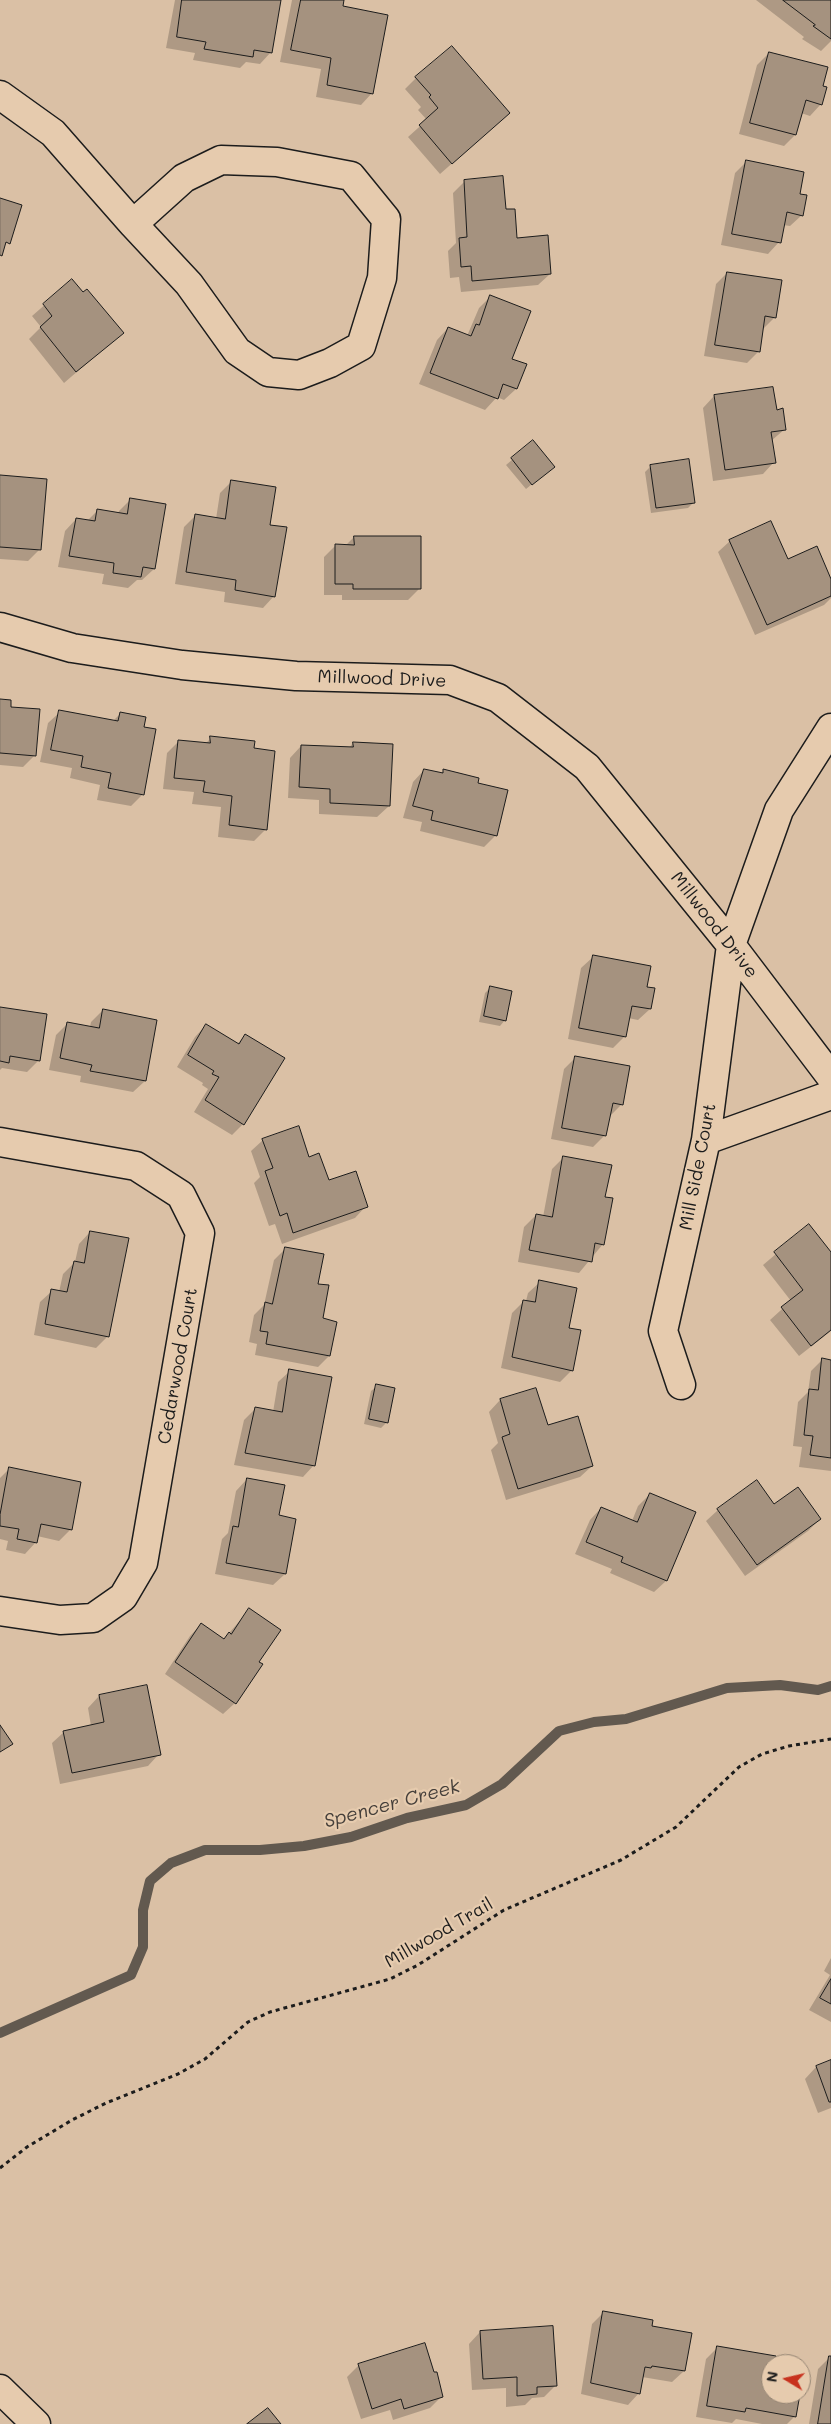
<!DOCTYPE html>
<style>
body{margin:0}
#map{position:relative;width:831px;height:2424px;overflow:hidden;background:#dac0a5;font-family:Mali,sans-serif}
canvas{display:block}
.north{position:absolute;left:761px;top:2354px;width:50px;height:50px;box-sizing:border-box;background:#e6cbae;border:1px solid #958574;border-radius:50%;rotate:279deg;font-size:14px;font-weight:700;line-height:20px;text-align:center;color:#1c1c1c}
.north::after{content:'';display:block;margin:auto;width:18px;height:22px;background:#c8321e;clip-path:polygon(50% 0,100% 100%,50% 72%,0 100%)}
</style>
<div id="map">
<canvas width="831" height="2424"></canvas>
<div class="north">N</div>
</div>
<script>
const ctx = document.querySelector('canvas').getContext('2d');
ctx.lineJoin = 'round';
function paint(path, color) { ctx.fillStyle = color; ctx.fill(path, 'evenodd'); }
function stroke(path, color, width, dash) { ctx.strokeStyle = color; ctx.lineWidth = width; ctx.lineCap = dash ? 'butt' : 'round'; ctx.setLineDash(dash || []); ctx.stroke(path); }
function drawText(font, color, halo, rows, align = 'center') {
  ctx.font = font + ' Mali,sans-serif'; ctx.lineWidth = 4.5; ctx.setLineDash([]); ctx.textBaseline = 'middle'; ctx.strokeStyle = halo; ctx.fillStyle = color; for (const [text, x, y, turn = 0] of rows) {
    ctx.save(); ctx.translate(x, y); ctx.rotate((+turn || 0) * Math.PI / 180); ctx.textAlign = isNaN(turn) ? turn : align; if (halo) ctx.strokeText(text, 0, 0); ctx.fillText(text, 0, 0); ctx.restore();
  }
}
const shadow = new Path2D(`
 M175,0H280L271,52L260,64L246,62L240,68L193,60L195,53L166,48Z
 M292,0H343L341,7L372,93L361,105L316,97L321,69L280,62Z
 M756,0H831V41L821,51L802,39L804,37Z
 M769,53L822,87L821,104L810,116L801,113L795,135L784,146L739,134L757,65Z
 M416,78L497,124L440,174L408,137L427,120L418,110L421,107L405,89Z
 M747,161L799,195L802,215L790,226L783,225L779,242L768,254L721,245L735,173Z
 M465,181L504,211L516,239L550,274L538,285L461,292L459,277L450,278L448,251L456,243L453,193Z
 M727,273L775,317L763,329L759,351L747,363L704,356L716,284Z
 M72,281L122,333L64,383L29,339L41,327L32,316Z
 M491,296L511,359L516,389L504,400L497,397L485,410L419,384L437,340L448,328L467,336L479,308Z
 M772,388L775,411L785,429L771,441L774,462L763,474L713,481L703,408L714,396Z
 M533,442L547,472L526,489L506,465Z
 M651,466L694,502L688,508L651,513L645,472Z
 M0,476L39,550L28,561L0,559Z
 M231,482L268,526L274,596L263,608L224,602L225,592L175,584L184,527L196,515L216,519L220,493Z
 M131,499L154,569L142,580H137L128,588L102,584L104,574L58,567L65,531L76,519L87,521L97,511L118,514L119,511Z
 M354,537L419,589L408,600H342V595H324V557L335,546H345Z
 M730,541L788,560L831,582V598L824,605L755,635L718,552Z
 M0,701L9,708L34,756L23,767L0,765Z
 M60,712L112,722L120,714L142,728L155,730L142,795L131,806L97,800L100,785L70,778L72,768L40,762L48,723Z
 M211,738L252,749L266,829L254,841L218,837L221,807L192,804L194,792L163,789L167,753L179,741L205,744Z
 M353,743L389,806L377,817L319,814V800L288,798L290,758L301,746L349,748Z
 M424,770L440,774L444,771L476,784L496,835L484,847L420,831L422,822L403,818L413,782Z
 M593,957L645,988L650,1009L638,1020L628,1018L625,1036L613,1048L568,1039L581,968Z
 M490,988L505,1020L500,1026L479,1022L485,993Z
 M0,1008L39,1060L27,1072L2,1068L0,1070Z
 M103,1010L156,1021L145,1081L133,1092L80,1082L81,1076L49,1070L56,1035L68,1023L90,1027L91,1022Z
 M206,1025L237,1044L245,1036L243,1124L232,1135L194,1112L208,1089L202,1085L203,1083L177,1067L195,1037Z
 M576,1057L622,1104L610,1116L605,1135L593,1147L551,1139L564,1069Z
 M263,1140L308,1158L328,1182L366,1206L355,1218L282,1244L275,1224L269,1226L254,1183L260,1177L251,1151Z
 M564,1157L604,1198L603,1244L579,1273L518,1262L524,1227L536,1215L543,1217L552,1169Z
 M809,1226L831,1254V1331L799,1356L770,1320L791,1301L763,1265Z
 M90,1232L108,1336L96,1348L34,1335L40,1302L52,1291L59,1292L63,1274L75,1262L79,1244Z
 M286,1248L316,1285L329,1356L318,1367L255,1355L257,1344L249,1342L254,1315L264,1305L274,1260Z
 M540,1282L568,1329L572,1370L560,1382L501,1368L512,1313L524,1301H526L528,1293Z
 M822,1360L831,1361V1471L799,1467L802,1447L793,1446L798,1402L808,1392L811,1371Z
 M290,1371L314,1465L303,1477L234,1465L244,1420L256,1408L273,1412L278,1382Z
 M377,1386L387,1422L381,1428L364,1424L371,1391Z
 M500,1400L592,1466L580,1477L506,1500L491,1450L498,1443L489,1412Z
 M10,1468L71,1529L59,1541L37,1536L36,1542L25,1554L6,1550L8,1541L0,1539V1478Z
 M247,1479L278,1516L295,1520L285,1574L273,1585L215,1574L222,1539L228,1533L236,1491Z
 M650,1494L694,1513L666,1581L654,1592L610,1573L612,1569L575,1554L590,1520L601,1508L632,1521L638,1506Z
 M774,1506L820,1519L808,1531L745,1576L706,1521L718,1510Z
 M250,1609L257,1662L235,1703L223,1714L165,1674L190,1636L201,1624L223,1640Z
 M99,1696L159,1754L148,1766L60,1784L52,1743L64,1732L91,1726L88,1708Z
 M831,1958V2022L809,2010L830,1975L824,1971Z
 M831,2062V2108L818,2113L805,2079L816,2067Z
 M603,2313L650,2327L684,2371L672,2382L642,2377L639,2393L628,2405L581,2394L592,2324Z
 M480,2332L556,2385L544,2397L532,2398L525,2405L506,2407V2388L472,2390L469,2344Z
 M718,2347L773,2364H771V2394H799L795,2416L787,2424H762L736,2419L732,2423L696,2417L706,2359Z
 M830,2357L831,2424H809L818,2369Z
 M359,2365L442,2396L430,2408L393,2420L390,2410L361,2419L347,2377Z`);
const stream = new Path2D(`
 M0,2033L131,1975L143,1947V1910L150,1881L171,1863L205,1850H260L304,1846L351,1837L407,1818L466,1805L502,1784L559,1731L594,1722L626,1719L727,1688L780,1685L818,1690L831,1686`);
const building = new Path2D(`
 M182,0H281L272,53L254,50L253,57L204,49L206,42L177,37Z
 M301,0H344L343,6L388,15L373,94L327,85L331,58L291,50Z
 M783,0H831V39L813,26L815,25Z
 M452,46L510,113L452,164L419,125L438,108L429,97L431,95L415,77Z
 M769,52L828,67L823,86L827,87L822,105L806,100L796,135L750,123Z
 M746,160L804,172L800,194L807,195L803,216L787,212L781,243L732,234Z
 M503,176L506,209H515L517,238L548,235L551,274L472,281L471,266L461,267L459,238L467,237L464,180Z
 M0,198L22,205L10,244L6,242L2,256L0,255Z
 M727,272L782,280L776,318L765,316L760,352L715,345Z
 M72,279L83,292L87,289L124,333L76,372L40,327L52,316L43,304Z
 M490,295L531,311L512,359L527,364L517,389L503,384L498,399L430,373L448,327L471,336L476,324L479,325Z
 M773,387L777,410L783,408L786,430L771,432L776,463L725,470L714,395Z
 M533,440L555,467L532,485L511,458Z
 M689,459L695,503L656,508L650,465Z
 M0,475L47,479L41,550L0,547Z
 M231,480L276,487L270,525L287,527L275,597L235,590L236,580L186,572L195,514L225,519Z
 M130,498L166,504L155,569L143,567L141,577L113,573L114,563L69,556L76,518L95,521L97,509L127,514Z
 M771,521L788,559L817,546L831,579V596L767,625L729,540Z
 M354,536H421V589H353V584H335V544L354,545Z
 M0,699L11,700V707L40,709L36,756L0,753Z
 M59,710L118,721L120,712L146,717L144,727L156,729L144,795L108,788L111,773L81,767L83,756L51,750Z
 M210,736L255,741L254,748L275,751L267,830L229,825L232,796L203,792L205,781L174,778L178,740L210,743Z
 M353,742L393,744L390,806L330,803V789L299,787L301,745L353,747Z
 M424,769L443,773V769L479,778L478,783L508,790L497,836L431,820L433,811L413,806Z
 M593,955L651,966L647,987L655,988L651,1009L632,1006L626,1037L579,1028Z
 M490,986L512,991L506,1021L484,1016Z
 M0,1007L47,1014L40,1061L10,1056L9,1063L0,1061Z
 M103,1009L157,1020L146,1081L90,1071L92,1065L60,1058L67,1022L99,1028Z
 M206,1024L239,1044L245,1034L285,1058L244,1125L205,1100L219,1077L212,1074L214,1071L188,1055Z
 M575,1056L630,1066L623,1105L613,1103L606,1136L562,1128Z
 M299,1126L309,1157L319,1153L329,1180L356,1171L368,1207L293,1233L287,1213L280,1216L265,1171L273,1168L262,1139Z
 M563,1156L612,1165L605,1197L613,1198L604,1245L595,1243L592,1262L529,1250L536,1214L552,1217Z
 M809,1224L831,1252V1330L811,1346L781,1307L803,1290L774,1252Z
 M90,1231L129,1238L109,1337L45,1324L51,1289L67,1292L74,1261L84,1263Z
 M285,1247L324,1254L318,1284L329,1285L323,1318L337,1322L330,1356L266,1344L268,1332L260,1331L265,1302L272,1304Z
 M539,1280L577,1288L569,1328L581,1330L573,1371L512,1357L523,1300L535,1302Z
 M822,1358L831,1360V1458L810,1455L813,1436L804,1435L809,1389L818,1390Z
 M289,1369L332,1377L315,1466L245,1453L255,1407L282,1412Z
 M376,1384L395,1388L388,1423L369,1419Z
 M536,1388L548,1425L578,1416L593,1466L518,1489L502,1437L510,1434L500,1399Z
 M9,1467L81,1482L72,1530L41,1524L37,1543L17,1539L19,1529L0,1526V1515Z
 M247,1478L285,1485L279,1515L296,1519L286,1574L226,1563L233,1526L238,1527Z
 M757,1480L774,1504L798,1487L821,1519L757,1565L717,1509Z
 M650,1493L696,1512L667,1581L621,1562L623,1557L586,1542L601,1507L637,1522Z
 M249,1608L281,1630L259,1662L263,1664L236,1704L175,1662L201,1623L224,1639L229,1632L231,1634Z
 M147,1685L161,1755L72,1773L63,1731L104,1722L99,1695Z
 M0,1725L13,1744L0,1752Z
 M831,1979V2004L820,1998Z
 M831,2060V2102H829L816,2066Z
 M603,2311L653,2320L652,2326L692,2333L685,2371L652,2366L651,2368L645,2367L640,2394L591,2383Z
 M553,2326L557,2386L537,2387V2394L517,2396V2377L483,2379L480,2331Z
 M425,2343L434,2372H437L443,2397L404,2409L401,2399L372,2409L358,2364Z
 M717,2346L776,2356L774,2364H771V2394H800L796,2417L746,2408L745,2412L707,2406Z
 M829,2356H831V2424H818Z
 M268,2408L281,2424H247Z`);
const path = new Path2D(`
 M0,2168L27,2147L72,2120L106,2103L178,2074L205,2059L248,2022L270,2012L390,1979L418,1965L504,1910L621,1860L676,1827L739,1767L762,1754L789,1746L831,1739`);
const minor = new Path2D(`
 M0,95L53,133L133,224
 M221,160L277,162L351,176L386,219L382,278L361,346L330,363L299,375L268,372L237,351L189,284L133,224L184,178Z
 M0,627L72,648L182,665L296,676L450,680L498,698L587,767L731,945L831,1077
 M706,1140L831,1095
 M0,1142L136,1166L181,1195L200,1233L143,1563L123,1597L93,1618L60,1620L0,1611
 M681,1385L663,1331L706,1140L731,945L779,810L831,728
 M0,2389L36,2424`);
const streetNames = [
 ["Millwood Drive",382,679,2],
 ["Millwood Drive",714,925,52],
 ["Mill Side Court",698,1167,-79],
 ["Cedarwood Court",178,1366,-80],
 ["Millwood Trail",439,1933,-30]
];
const waterNames = [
 ["Spencer Creek",392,1804,-15]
];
paint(shadow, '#0003');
stroke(stream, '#62594f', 10);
paint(building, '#a5927f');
stroke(building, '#1c1c1c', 1);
stroke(minor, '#1c1c1c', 31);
stroke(path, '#1c1c1c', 3, [4, 4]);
stroke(minor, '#e6cbae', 28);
drawText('18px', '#1c1c1c', '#e6cbae', streetNames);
drawText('italic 19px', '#453f3a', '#e6cbae', waterNames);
</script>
